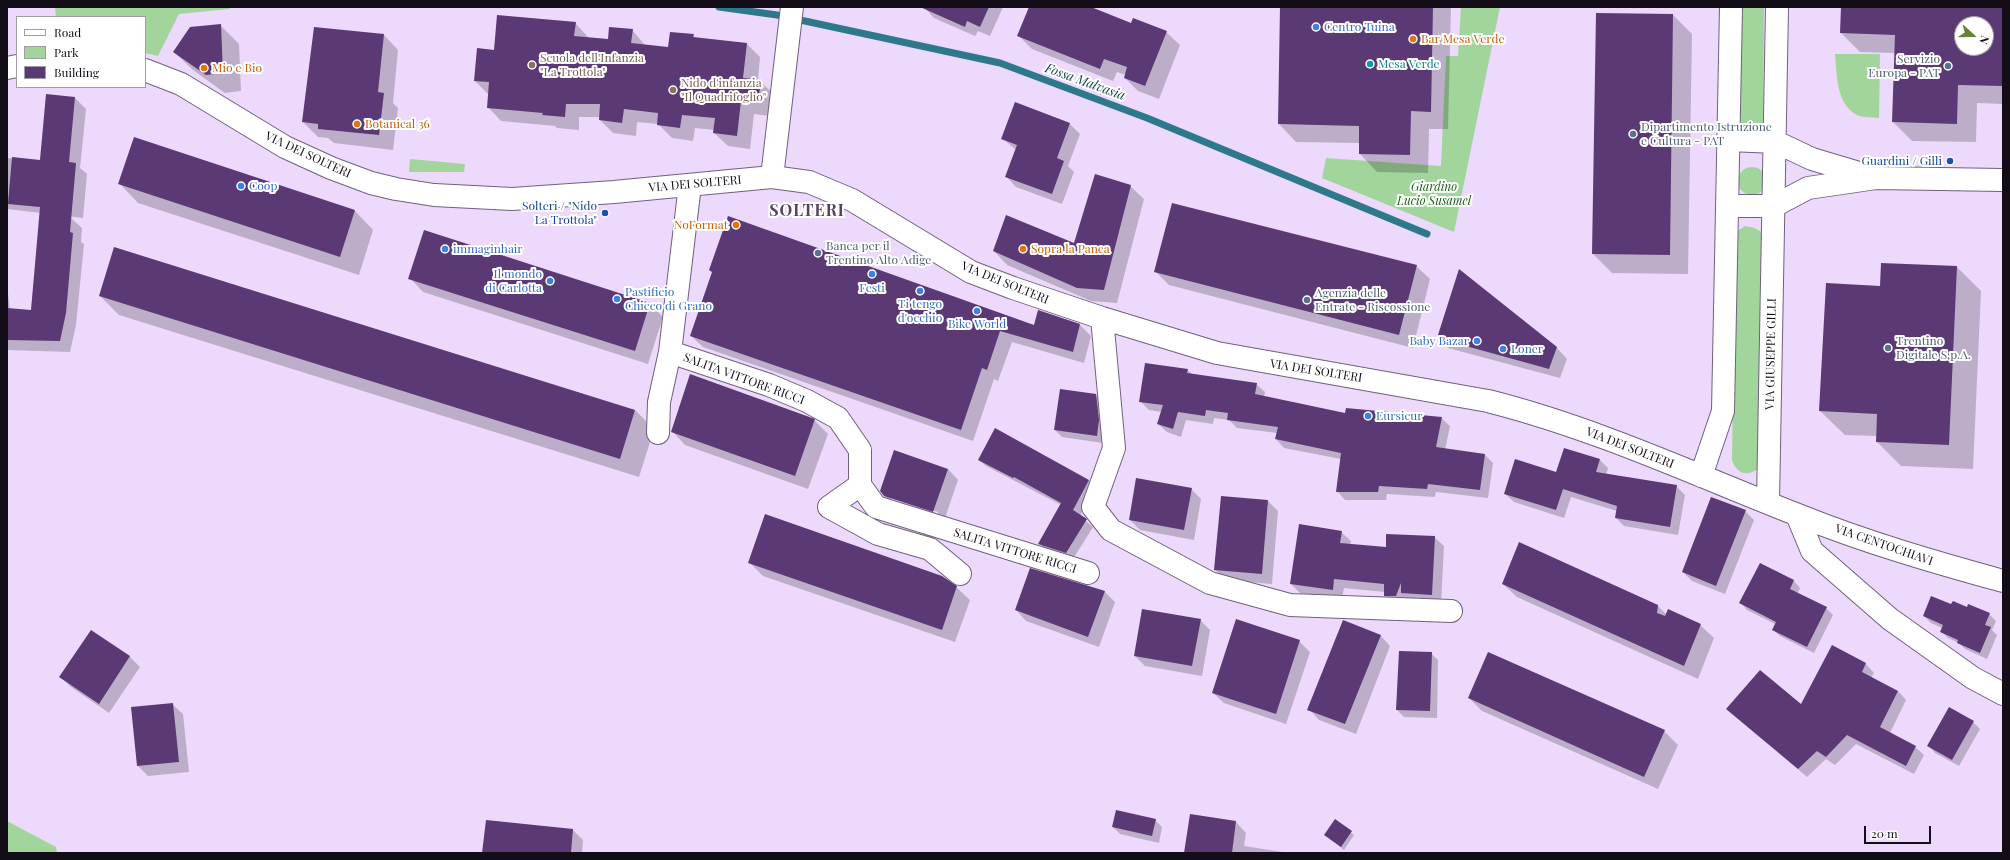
<!DOCTYPE html>
<style>
body{margin:0}
#map{position:relative;width:2010px;height:860px;overflow:hidden;background:#ecd9fc;font-family:"Playfair Display",serif}
canvas{display:block}
.frame{position:absolute;inset:0;border:8px solid #130d18;pointer-events:none}
.legend{position:absolute;left:16px;top:16px;width:130px;height:72px;box-sizing:border-box;background:#fff;border:1px solid #a19ea3;margin:0;padding:5px 7px;list-style:none;font-size:12px;color:#130d18}
.legend li{display:flex;align-items:center;gap:8px;height:20px}
.legend b{width:20px;border:1px solid #a19ea3}
.north{position:absolute;left:1954px;top:16px;width:40px;height:40px;box-sizing:border-box;background:#fff;border:1px solid #a19ea3;border-radius:50%;rotate:111deg;font-size:11px;font-weight:700;line-height:16px;text-align:center;color:#130d18}
.north::after{content:'';display:block;margin:auto;width:14px;height:18px;background:#6a8234;clip-path:polygon(50% 0,100% 100%,50% 72%,0 100%)}
.scale{position:absolute;left:1864px;top:826px;width:67px;height:18px;box-sizing:border-box;border:2px solid #130d18;border-top:0;padding-left:5px;font-size:12px;line-height:14px;white-space:nowrap;color:#130d18;-webkit-text-stroke:3px #fff;paint-order:stroke}
</style>
<div id="map">
<canvas width="2010" height="860"></canvas>
<div class="frame"></div>
<ul class="legend">
<li><b style="height:5px;background:#fff"></b>Road</li>
<li><b style="height:11px;background:#a2d59c"></b>Park</li>
<li><b style="height:11px;background:#5b3974"></b>Building</li>
</ul>
<div class="north">N</div>
<div class="scale">20 m</div>
</div>
<script>
const ctx = document.querySelector('canvas').getContext('2d');
ctx.lineJoin = 'round';
function paint(path, color) { ctx.fillStyle = color; ctx.fill(path, 'evenodd'); }
function stroke(path, color, width, dash) { ctx.strokeStyle = color; ctx.lineWidth = width; ctx.lineCap = dash ? 'butt' : 'round'; ctx.setLineDash(dash || []); ctx.stroke(path); }
function drawText(font, color, halo, rows, align = 'center') {
  ctx.font = font + ' "Playfair Display",serif'; ctx.lineWidth = 4; ctx.setLineDash([]); ctx.textBaseline = 'middle'; ctx.strokeStyle = halo; ctx.fillStyle = color; for (const [text, x, y, turn = 0] of rows) {
    ctx.save(); ctx.translate(x, y); ctx.rotate((+turn || 0) * Math.PI / 180); ctx.textAlign = isNaN(turn) ? turn : align; if (halo) ctx.strokeText(text, 0, 0); ctx.fillText(text, 0, 0); ctx.restore();
  }
}
const green = new Path2D(`
 M55,7H229V9L179,14L158,56L145,53V17H56Z
 M1461,7H1500L1454,232L1322,178L1326,158L1441,166L1446,56H1458Z
 M1739,7H1764L1763,124L1760,132L1743,131L1738,126Z
 M1835,54H1880L1879,118C1873,117 1863,118 1857,115C1836,104 1837,75 1835,54Z
 M410,159L465,164L464,172H409Z
 M1738 181a14 14 0 1 1 28 0a14 14 0 1 1-28 0Z
 M1745,226L1755,228L1761,232L1763,239L1759,468C1747,478 1736,473 1732,460L1735,238L1739,230Z
 M7,821L56,847L57,853H7Z`);
const shadow = new Path2D(`
 M924,7H1003L990,36L978,31L975,36L934,18Z
 M1030,7H1088L1132,24L1166,32L1180,45L1159,99L1138,91L1125,78L1126,75L1117,72L1113,81L1032,49L1019,36Z
 M1281,7H1451L1448,129H1429L1428,173L1377,172L1360,154V143L1296,142L1279,124Z
 M1842,7H2003V104L1977,103L1976,142L1912,141L1893,122L1895,53L1860,52L1841,33ZM1962,24H1986V48H1962Z
 M1597,14L1673,15L1692,34L1688,274L1612,273L1593,254Z
 M575,23L589,38L608,40L632,30L645,45L669,48L693,35L696,38L747,44L760,57L758,80L774,94L771,116L754,114L750,149L728,146L714,133L715,130L695,128L693,141L672,138L658,124L637,122L636,136L613,133L600,120V117H579V130L557,128L555,126L501,121L488,107L489,95L475,81L495,51Z
 M220,25L239,44L241,91L225,93L193,70L174,52Z
 M384,35L398,50L393,103L398,108L393,150L334,143L328,138L318,137L303,122Z
 M47,95L75,98L86,109L80,168L87,174L83,218L7,209V158L40,161Z
 M1015,104L1070,124L1080,134L1068,166L1074,172L1062,204L1016,187L1006,176L1016,150L1002,138Z
 M120,184L355,211L373,230L359,275L138,203Z
 M1130,186L1144,199L1117,303L1091,301L1007,265L994,251L1075,244Z
 M71,218L82,228L81,242L84,244L76,325L70,352L7,350V285L10,310L31,311L40,221Z
 M115,248L635,410L654,429L639,477L119,315L100,296Z
 M1882,264L1957,267L1981,291L1973,469L1901,466L1877,442V436L1845,435L1820,411L1881,287Z
 M1416,266L1430,279L1413,348L1169,285L1156,272Z
 M710,270L1034,327L1080,325L1091,336L1084,363L1012,342L998,381L994,379L973,441L703,347L691,336L713,273Z
 M1460,270L1557,348L1567,359L1560,378L1448,348L1438,338Z
 M410,278L649,303L663,317L648,364L423,292Z
 M1187,370L1192,374L1256,384L1265,392L1264,397L1346,414L1441,418L1450,426L1445,450L1485,455L1493,463L1488,498L1436,492L1435,497L1387,494L1386,500H1345L1337,491L1341,459L1284,448L1276,439L1277,433L1237,428L1229,420L1214,418L1213,424L1186,420L1181,437L1167,432L1158,424L1162,412L1149,410L1140,401Z
 M1096,395L1103,402V443L1062,437L1055,430Z
 M814,420L828,434L808,489L685,445L672,431Z
 M996,430L1089,481L1095,488L1080,516L1093,527L1073,559L1046,551L1040,544L1061,505L986,466L979,460Z
 M1600,460L1608,468L1606,475L1676,486L1685,495L1678,535L1624,526L1616,518L1617,511L1571,497L1564,518L1514,502L1505,494Z
 M948,469L958,480L944,521L895,506L884,496ZM891,497L938,512V514L891,500Z
 M1191,489L1201,499L1194,540L1140,530L1130,520Z
 M1268,501L1278,511L1272,584L1226,580L1215,570Z
 M1745,511L1754,520L1725,594L1692,581L1683,572Z
 M1341,532L1351,541L1350,545L1387,548L1434,537L1444,546L1441,604L1394,605L1385,596V592L1344,588L1342,599L1300,593L1291,584Z
 M749,562L956,587L970,600L955,642L763,576Z
 M1031,569L1105,592L1115,602L1099,647L1026,621L1016,610Z
 M1794,581L1800,588L1797,594L1826,608L1833,615L1814,653L1780,636L1773,630L1775,624L1747,610L1741,603Z
 M1503,584L1658,606L1667,615L1700,625L1714,638L1698,679L1517,597Z
 M1951,605L1989,614L1996,621L1992,630L1997,635L1987,659L1965,649L1959,643L1948,638L1941,631L1942,628L1931,623L1924,616Z
 M1200,620L1210,630L1202,676L1145,666L1135,656Z
 M91,631L130,657L140,667L109,713L71,687L61,677Z
 M1380,635L1390,646L1356,734L1319,720L1309,709Z
 M1299,641L1310,652L1286,724L1224,703L1213,693Z
 M1431,653L1438,660L1437,718L1404,717L1397,710Z
 M1866,664L1874,673L1871,678L1898,691L1906,700L1890,733L1915,747L1924,755L1914,774L1856,744L1835,765L1826,759L1807,777L1728,709L1802,706Z
 M1469,698L1664,731L1678,745L1658,789L1482,711Z
 M172,704L183,714L189,772L148,776L138,766Z
 M1973,722L1980,729L1959,766L1935,753L1929,746Z
 M1191,815L1236,822L1246,833L1244,846L1289,853H1185Z
 M1155,820L1162,827L1159,843L1120,834L1113,827Z
 M1335,821L1354,835L1344,850L1325,835Z
 M573,830L583,840L582,853H484Z`);
const stream = new Path2D(`
 M719,7L777,15L1000,63L1147,118L1427,234`);
const building = new Path2D(`
 M920,7H989L980,27L967,21L965,27Z
 M1029,7H1091L1131,23L1133,18L1167,31L1145,86L1124,78L1127,67L1104,59L1100,69L1017,36Z
 M1280,7H1433L1431,112L1411,111L1410,155L1359,154V126L1278,124Z
 M1841,7H2003V86L1958,85L1957,124L1892,122L1895,35L1840,33ZM1962,24H1986V48H1962Z
 M1596,13L1673,14L1670,255L1592,254Z
 M497,15L576,22L574,36L608,39L609,27L633,29L631,43L668,47L670,32L694,34L693,37L747,43L743,78L761,80L758,103L741,101L737,136L713,133L715,118L682,115L680,128L657,125L658,113L624,109L622,123L599,120L600,104H566L565,117L542,115L543,113L487,108L489,82L474,81L477,48L494,50Z
 M221,24L223,73L206,75L173,52L190,27Z
 M314,27L384,34L378,92L384,93L379,135L318,129V124L302,122Z
 M46,94L75,97L69,162L76,163L70,232L73,233L66,313L60,341L7,340V308L31,310L40,207L8,204L12,157L40,160Z
 M1015,102L1070,123L1057,158L1064,161L1052,194L1005,177L1017,145L1001,139Z
 M134,137L355,210L340,257L118,184Z
 M1095,174L1131,185L1104,290L1077,288L993,251L1006,215L1074,243Z
 M1172,203L1417,265L1399,335L1154,272Z
 M728,216L1034,325L1038,310L1080,324L1073,352L1000,331L987,370L982,368L961,430L690,336L712,272L709,270Z
 M424,230L650,303L635,351L408,279Z
 M114,247L635,410L620,459L99,296Z
 M1881,263L1957,266L1949,445L1876,442L1877,414L1819,411L1826,283L1880,286Z
 M1459,269L1557,347L1549,369L1437,338Z
 M1145,363L1188,369L1187,373L1257,383L1255,394L1345,413L1346,408L1442,417L1436,447L1485,454L1480,490L1428,484L1427,489L1379,486L1378,492H1336L1341,453L1275,439L1278,427L1227,420L1228,413L1206,410L1205,416L1178,412L1173,429L1157,424L1163,405L1139,402Z
 M690,374L815,419L795,476L671,432Z
 M1060,389L1096,394L1099,420L1097,436L1054,430Z
 M995,428L1089,480L1073,510L1087,519L1066,553L1038,544L1061,503L1014,477L1013,478L978,460Z
 M1564,448L1600,459L1596,472L1677,485L1670,527L1615,518L1617,506L1563,489L1556,510L1504,494L1515,459L1556,472Z
 M894,450L948,469L933,512L884,496L880,491Z
 M1136,478L1192,488L1184,530L1129,520Z
 M1221,496L1268,500L1262,574L1214,570Z
 M1711,497L1746,510L1716,586L1682,572Z
 M765,514L942,576L957,586L942,630L748,563Z
 M1299,524L1342,531L1340,543L1386,547V534L1435,536L1432,595L1401,593V583L1396,596H1384V584L1334,579L1333,590L1290,584Z
 M1519,542L1658,605L1657,613L1665,616L1668,609L1701,624L1684,666L1502,584Z
 M1760,563L1794,580L1790,589L1827,607L1807,647L1772,630L1776,622L1739,603Z
 M1030,568L1105,591L1088,637L1015,610Z
 M1931,596L1951,604L1953,601L1967,607L1968,604L1990,613L1985,625L1991,627L1980,653L1957,643L1958,640L1940,632L1943,625L1923,616Z
 M1142,609L1201,619L1192,666L1134,656Z
 M1236,619L1300,640L1276,714L1212,693Z
 M1343,620L1381,635L1345,724L1307,710Z
 M91,630L130,656L99,704L59,677Z
 M1832,645L1866,663L1862,672L1898,691L1880,727L1916,746L1906,766L1847,735L1826,757L1817,751L1798,769L1726,709L1760,670L1801,704Z
 M1399,651L1432,652L1430,711L1396,710Z
 M1488,652L1665,730L1644,777L1468,698Z
 M173,703L179,762L137,766L131,707Z
 M1949,707L1974,721L1952,760L1927,746Z
 M1116,810L1156,819L1152,836L1112,827Z
 M1190,814L1236,821L1232,853H1184Z
 M1335,819L1352,831L1341,847L1324,835Z
 M486,820L573,829L571,853H482Z`);
const minor = new Path2D(`
 M7,68L17,66
 M145,70L181,84L285,147L331,168L371,183L396,189L434,195L512,199L614,192L772,177L809,182L852,200L971,272L1013,288L1102,318L1217,353L1488,401C1595,428 1696,475 1798,515C1865,542 1934,562 2003,581
 M1729,140L1776,142L1812,159L1869,176
 M772,177L792,7
 M1728,206H1774L1808,188L1876,178L2003,180
 M1102,318L1114,448L1093,507L1111,530L1210,583L1290,605L1451,611
 M670,352L769,385L807,401L838,418L860,450V485L876,507L1088,573
 M658,433L659,402L670,352L690,185
 M1701,476L1723,411L1731,7
 M860,485L829,507L878,534L930,549L960,574
 M1768,502L1777,7
 M1797,515L1812,551L1890,619L1973,678L2003,694`);
const markers = [
 [1316,27,4,"#3f7fe0"],
 [1413,39,4,"#e8710a"],
 [1370,64,4,"#0f9aa8"],
 [532,65,4,"#8d6e63"],
 [1948,66,4,"#5c6f8a"],
 [204,68,4,"#e8710a"],
 [673,90,4,"#8d6e63"],
 [357,124,4,"#e8710a"],
 [1633,134,4,"#5c6f8a"],
 [1950,161,4,"#1a4fb4"],
 [241,186,4,"#3f7fe0"],
 [605,213,4,"#1a4fb4"],
 [736,225,4,"#e8710a"],
 [445,249,4,"#3f7fe0"],
 [1023,249,4,"#e8710a"],
 [818,253,4,"#5c6f8a"],
 [872,274,4,"#3f7fe0"],
 [550,281,4,"#3f7fe0"],
 [920,291,4,"#3f7fe0"],
 [617,299,4,"#3f7fe0"],
 [1307,300,4,"#5c6f8a"],
 [977,311,4,"#3f7fe0"],
 [1477,341,4,"#3f7fe0"],
 [1888,348,4,"#5c6f8a"],
 [1503,349,4,"#3f7fe0"],
 [1368,416,4,"#3f7fe0"]
];
const shopNames = [
 ["Centro Tuina",1324,27],
 ["Coop",249,186],
 ["immaginhair",453,249],
 ["Il mondo",542,274,"right"],
 ["di Carlotta",542,288,"right"],
 ["Festi",872,288,"center"],
 ["Pastificio",625,292],
 ["Chicco di Grano",625,306],
 ["Ti tengo",920,304,"center"],
 ["d'occhio",920,318,"center"],
 ["Bike World",977,324,"center"],
 ["Baby Bazar",1469,341,"right"],
 ["Loner",1511,349],
 ["Eursicur",1376,416]
];
const foodNames = [
 ["Bar Mesa Verde",1421,39],
 ["Mio e Bio",212,68],
 ["Botanical 36",365,124],
 ["NoFormat",728,225,"right"],
 ["Sopra la Panca",1031,249]
];
const educationNames = [
 ["Scuola dell'Infanzia",540,58],
 ["\"La Trottola\"",540,72],
 ["Nido d'infanzia",681,83],
 ["\"Il Quadrifoglio\"",681,97]
];
const serviceNames = [
 ["Servizio",1940,59,"right"],
 ["Europa - PAT",1940,73,"right"],
 ["Dipartimento Istruzione",1641,127],
 ["e Cultura - PAT",1641,141],
 ["Banca per il",826,246],
 ["Trentino Alto Adige",826,260],
 ["Agenzia delle",1315,293],
 ["Entrate - Riscossione",1315,307],
 ["Trentino",1896,341],
 ["Digitale S.p.A.",1896,355]
];
const cultureNames = [
 ["Mesa Verde",1378,64]
];
const streetNames = [
 ["VIA DEI SOLTERI",308,155,25],
 ["VIA DEI SOLTERI",695,184,-5],
 ["VIA DEI SOLTERI",1005,283,22],
 ["VIA GIUSEPPE GILLI",1771,354,-89],
 ["VIA DEI SOLTERI",1316,371,9],
 ["SALITA VITTORE RICCI",744,379,20],
 ["VIA DEI SOLTERI",1630,448,21],
 ["VIA CENTOCHIAVI",1884,545,19],
 ["SALITA VITTORE RICCI",1015,551,17]
];
const transitNames = [
 ["Guardini / Gilli",1942,161],
 ["Solteri / \"Nido",597,206],
 ["La Trottola\"",597,220]
];
const parkNames = [
 ["Giardino",1434,187],
 ["Lucio Susamel",1434,201]
];
const waterNames = [
 ["Fossa Malvasia",1085,82,20]
];
const districtNames = [
 ["SOLTERI",807,211]
];
paint(green, '#a2d59c');
paint(shadow, '#0003');
stroke(stream, '#2e788b', 7);
paint(building, '#5b3974');
stroke(minor, '#70607d', 24);
stroke(minor, '#fff', 22);
for (const [x, y, r, color] of markers) { const dot = new Path2D(); dot.arc(x, y, r, 0, 2 * Math.PI); ctx.fillStyle = color; ctx.fill(dot); stroke(dot, '#fff', 1.5); }
drawText('12px', '#366cbe', '#fff', shopNames, 'left');
drawText('12px', '#c56008', '#fff', foodNames, 'left');
drawText('12px', '#785e54', '#fff', educationNames, 'left');
drawText('12px', '#4e5e75', '#fff', serviceNames, 'left');
drawText('12px', '#0d838f', '#fff', cultureNames, 'left');
drawText('12px', '#130d18', '#fff', streetNames);
drawText('12px', '#164399', '#fff', transitNames, 'right');
drawText('italic 12px', '#196112', '#fff', parkNames);
drawText('italic 13px', '#0e3e48', '#fff', waterNames);
ctx.letterSpacing = '1px';
drawText('bold 16px', '#544460', '#fff', districtNames);
ctx.letterSpacing = '0px';
</script>
